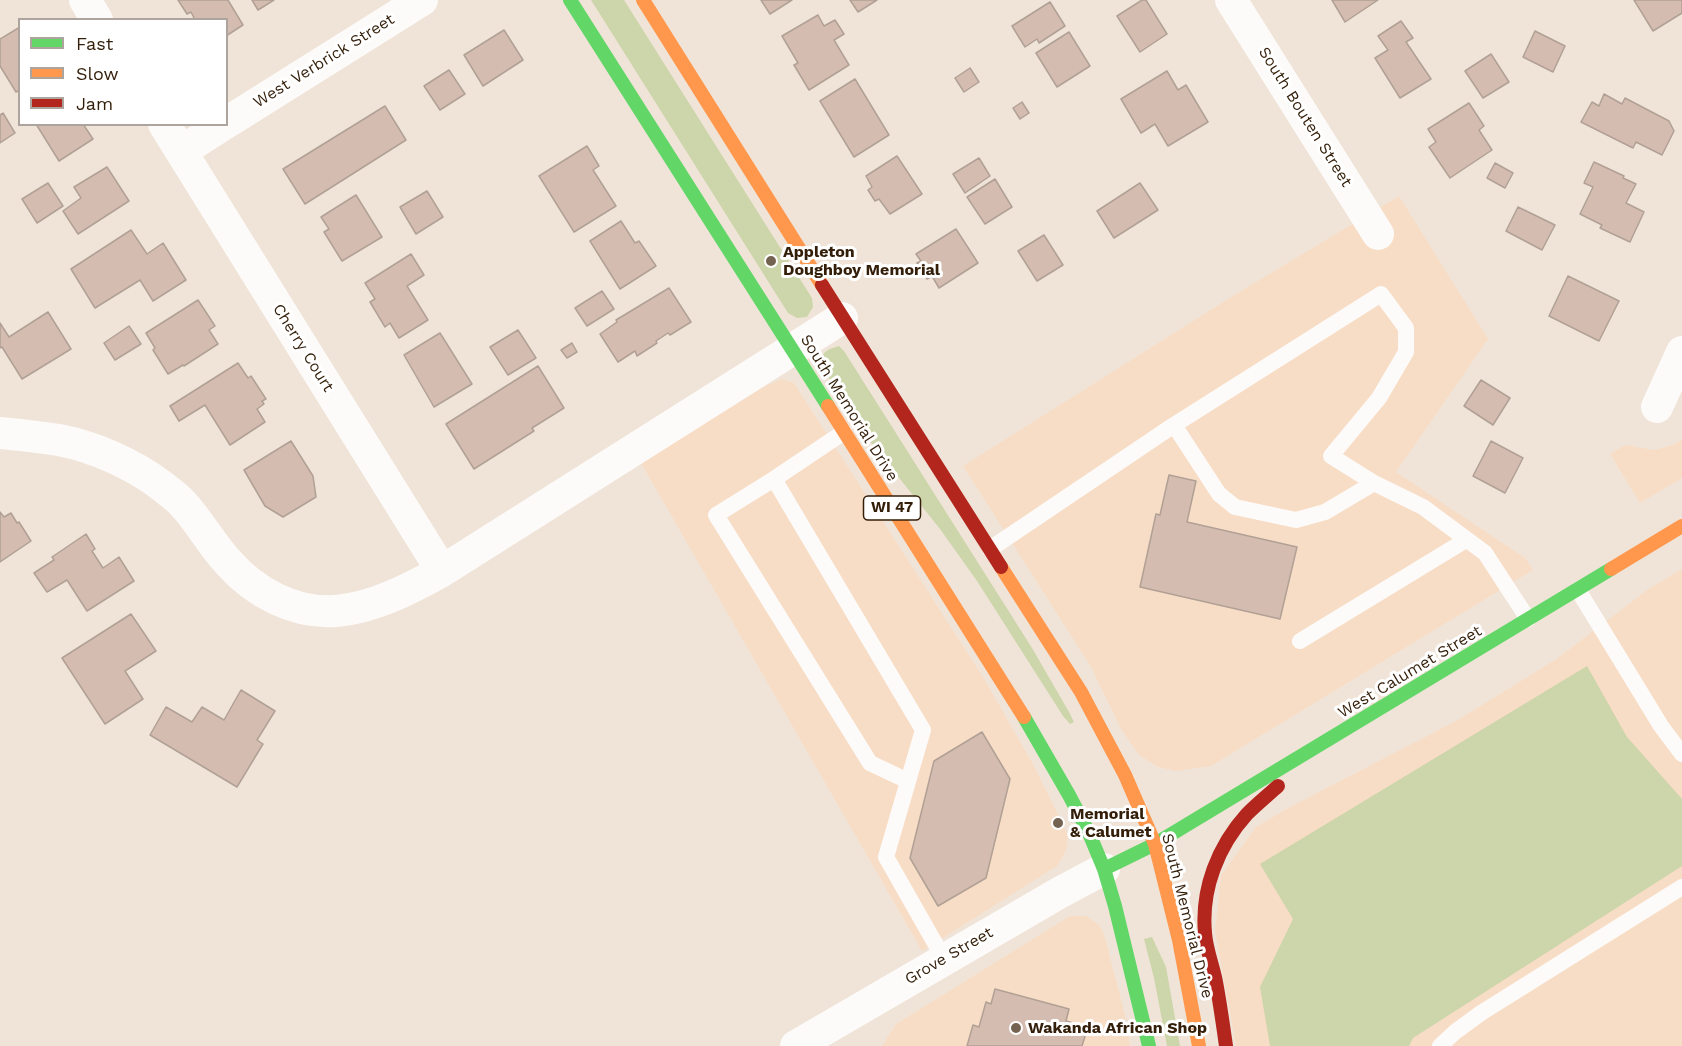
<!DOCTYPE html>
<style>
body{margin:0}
#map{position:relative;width:1682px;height:1046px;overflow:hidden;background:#f0e4d8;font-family:"Work Sans",sans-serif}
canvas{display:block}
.legend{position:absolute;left:18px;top:18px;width:210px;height:108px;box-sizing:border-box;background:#fff;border:2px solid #ada59d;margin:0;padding:8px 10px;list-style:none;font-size:18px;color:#331e09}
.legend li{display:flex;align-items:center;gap:12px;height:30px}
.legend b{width:30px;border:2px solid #ada59d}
</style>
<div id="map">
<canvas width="1682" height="1046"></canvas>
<ul class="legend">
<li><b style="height:8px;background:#63d668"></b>Fast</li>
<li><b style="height:8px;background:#ff974d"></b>Slow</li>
<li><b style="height:8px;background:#b3261e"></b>Jam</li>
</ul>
</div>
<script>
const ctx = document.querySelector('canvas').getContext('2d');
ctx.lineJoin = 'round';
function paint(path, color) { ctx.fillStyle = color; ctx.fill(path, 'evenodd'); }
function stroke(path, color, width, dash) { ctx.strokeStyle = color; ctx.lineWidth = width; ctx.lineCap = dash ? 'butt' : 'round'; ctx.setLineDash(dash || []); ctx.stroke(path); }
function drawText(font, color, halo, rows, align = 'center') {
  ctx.font = font + ' "Work Sans",sans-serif'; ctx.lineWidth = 6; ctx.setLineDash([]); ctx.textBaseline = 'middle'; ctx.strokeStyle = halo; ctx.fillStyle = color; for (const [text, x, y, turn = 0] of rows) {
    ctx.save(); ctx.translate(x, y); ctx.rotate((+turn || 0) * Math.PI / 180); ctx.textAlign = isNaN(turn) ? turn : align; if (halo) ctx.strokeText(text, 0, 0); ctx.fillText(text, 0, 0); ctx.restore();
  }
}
const built = new Path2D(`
 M1399,196L1488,339L1396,472L1525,558L1533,570L1211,766L1176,771L1158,767L1139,755L1121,729L1091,667L963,466L1236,294Z
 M782,379L794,383L983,677L1033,764L1068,835L1066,851L1057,866L922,951L641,463L762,388Z
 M1682,440V478L1640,503L1610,454L1625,445L1654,450L1673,445Z
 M1682,569V1046H1236L1215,931L1221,875L1256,827L1290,807L1456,721L1555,660L1650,588Z
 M1070,916H1086L1099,925L1104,934L1125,1015L1130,1046H882L896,1024Z`);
const green = new Path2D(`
 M591,0H624L812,298L813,307L807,317L797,318L788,313Z
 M839,346L844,351L1032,648L1069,712L1074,722L1070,724L1063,716L977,581L940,529L868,439L821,366C822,352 825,350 839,346Z
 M1587,666L1627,737L1682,799V866L1413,1038L1409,1046H1270L1260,987L1293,919L1260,864Z
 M1152,937L1166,967L1180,1046H1167L1154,978L1144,939Z`);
const building = new Path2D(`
 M178,0H228L243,25L226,36V20H195L191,12L187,14Z
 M252,0H274L258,10Z
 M761,0H792L770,14Z
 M850,0H877L858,12Z
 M1142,0H1146L1167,34L1140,52L1117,16Z
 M1332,0H1378L1345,22Z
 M1634,0H1682V13L1653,31Z
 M1050,2L1065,26L1039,43L1037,39L1025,47L1012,26Z
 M818,15L824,26L835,20L844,34L834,40L849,65L809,90L794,65L798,63L782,36Z
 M1401,21L1413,38L1406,42L1431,79L1400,98L1375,58L1388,50L1378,36Z
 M20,27V90L16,92L0,66V39Z
 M504,30L523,60L483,86L464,55Z
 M1535,31L1565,46L1553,72L1523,57Z
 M1069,32L1090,66L1057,87L1036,53Z
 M1491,54L1509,82L1483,98L1465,71Z
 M970,68L979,82L964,92L955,78Z
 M449,70L465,94L440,110L424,86Z
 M1167,71L1178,90L1186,85L1208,122L1168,146L1155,124L1141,133L1121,99Z
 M855,79L889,135L854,157L820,101Z
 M1604,94L1622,104L1625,98L1669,121L1674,131L1662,155L1636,142L1633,148L1581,122L1592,102L1599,106Z
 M1022,102L1029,113L1020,119L1013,108Z
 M1469,103L1484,126L1479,130L1492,150L1450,178L1429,147L1436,142L1428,129Z
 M385,106L406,140L305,204L283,169Z
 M3,113L15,133L0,143V115Z
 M36,124H83L93,139L59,161Z
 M587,146L599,166L593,170L616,206L574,232L539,176Z
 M897,156L922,194L890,214L879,199L875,201L868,190L872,187L866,176Z
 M979,158L990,176L965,193L953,174Z
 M1594,162L1624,176L1623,178L1636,184L1626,203L1644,212L1630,242L1600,228L1602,225L1580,214L1593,187L1584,183Z
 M1495,163L1513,173L1505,188L1487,178Z
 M107,167L129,201L78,234L63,211L81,198L74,187Z
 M995,179L1012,207L985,224L967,197Z
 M48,183L63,206L37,223L22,199Z
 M1140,183L1158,210L1114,238L1097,211Z
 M427,191L443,217L416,234L400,207Z
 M356,195L382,237L342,261L324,232L329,229L321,217Z
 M1518,207L1555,225L1542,250L1506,231Z
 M621,221L635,243L639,241L656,266L620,289L590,241Z
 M956,229L978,263L939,288L932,276L927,279L917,263L921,261L916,254Z
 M131,230L147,254L163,243L186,280L153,301L140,280L95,308L71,269Z
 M1044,235L1063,265L1037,281L1018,251Z
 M411,254L424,275L407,286L428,320L399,338L390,323L385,327L370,302L375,299L365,283Z
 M1568,276L1619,301L1599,341L1549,316Z
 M669,288L691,322L670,335L668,333L656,341L657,343L637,356L635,351L618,362L600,334L617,322L616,320Z
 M602,291L614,309L587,326L575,308Z
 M198,300L215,326L209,330L218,344L184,366L183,365L168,374L153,350L155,348L146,333Z
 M48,312L71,349L22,379L2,347L0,348V323L9,337Z
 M129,326L141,344L115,360L104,343Z
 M518,330L536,358L508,375L490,347Z
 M440,333L472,384L434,407L404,355Z
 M572,343L577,352L567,358L561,350Z
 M238,363L248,378L251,376L266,399L262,401L264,404L257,409L265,422L230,445L205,405L179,421L170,406Z
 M538,366L564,408L532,428L534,431L474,469L446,424Z
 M1481,380L1510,398L1493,425L1464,406Z
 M291,441L313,476L316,497L283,517L265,506L244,470Z
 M1491,441L1523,458L1505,493L1473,476Z
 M1169,475L1196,481L1187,522L1297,547L1280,619L1140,587L1156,514L1160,515Z
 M0,512L4,517L11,513L17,523L19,522L31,541L0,562Z
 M86,534L95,549L92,551L103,568L119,557L134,581L87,611L67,580L47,592L34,573L54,560L52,557Z
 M131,614L156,651L125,671L143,699L105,724L62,658Z
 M241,690L275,711L257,740L263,744L237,787L150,735L166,707L192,722L202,707L224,720Z
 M982,732L1010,779L986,878L938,906L910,858L934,761Z
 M995,989L1069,1009L1066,1021L1088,1027L1082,1046H967L973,1025L979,1027L986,1002L991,1004Z`);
const lane = new Path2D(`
 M1174,425L1219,494L1235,507L1296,520L1325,512L1374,483
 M844,432L774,479L923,730L886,857L944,959
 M774,479L716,515L870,763L908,781
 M990,549L1174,425L1381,294L1406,328V352L1379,398L1331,456L1374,483L1423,507L1485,553L1528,619
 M1578,590L1661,726L1682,754
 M1300,641L1466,540
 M1440,1046L1455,1032L1481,1013L1682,887`);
const street = new Path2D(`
 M85,0L97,20
 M1231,0L1378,234
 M226,123L422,0
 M164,124L442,571
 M182,151L224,124
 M1657,407L1682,352
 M0,433C20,435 39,437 59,440C95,447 133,464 162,486C169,492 177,497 183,504C200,522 211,544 228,562C254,592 294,614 336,611C373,608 410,589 442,571L842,318
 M796,1046L1059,893L1104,869`);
const fast = new Path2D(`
 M570,0L828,406
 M1024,717L1069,795L1089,833L1104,869L1115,906L1149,1046
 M1104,869L1155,844L1611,569`);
const slow = new Path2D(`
 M643,0L822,285
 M828,406L1024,717
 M1001,567L1081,692L1125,775L1155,844L1179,940L1199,1046
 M1611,569L1682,526`);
const jam = new Path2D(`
 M822,285L1001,567
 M1226,1046C1223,1025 1220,1003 1216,982C1213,966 1206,949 1205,933C1201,889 1218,846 1247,814C1257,804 1268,795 1278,786`);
const markers = [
 [771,261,6,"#756351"],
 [1058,823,6,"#756351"],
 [1016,1028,6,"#756351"]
];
const shields = [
 [892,508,57]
];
const shieldNames = [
 ["WI 47",892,508]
];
const streetNames = [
 ["West Verbrick Street",324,61,-32],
 ["South Bouten Street",1305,117,58],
 ["Cherry Court",303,348,58],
 ["South Memorial Drive",849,408,58],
 ["West Calumet Street",1410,672,-31],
 ["South Memorial Drive",1187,916,76],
 ["Grove Street",949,956,-30]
];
const poiNames = [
 ["Appleton",783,252],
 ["Doughboy Memorial",783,270],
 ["Memorial",1070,814],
 ["& Calumet",1070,832],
 ["Wakanda African Shop",1028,1028]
];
paint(built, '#f8ddc6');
paint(green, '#cdd5aa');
paint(building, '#d4bdb0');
stroke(building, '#b1a095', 1.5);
stroke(lane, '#fdfbf9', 16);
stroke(street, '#fdfbf9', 32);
stroke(fast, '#63d668', 14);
stroke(slow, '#ff974d', 14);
stroke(jam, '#b3261e', 14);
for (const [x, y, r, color] of markers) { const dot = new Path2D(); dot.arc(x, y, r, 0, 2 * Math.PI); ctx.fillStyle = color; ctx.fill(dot); stroke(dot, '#fff', 2); }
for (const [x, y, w] of shields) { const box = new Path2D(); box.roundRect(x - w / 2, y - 12, w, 24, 4.5); ctx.fillStyle = '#fff'; ctx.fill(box); stroke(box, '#331e09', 1.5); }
drawText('bold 15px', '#331e09', null, shieldNames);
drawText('16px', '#331e09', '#fff', streetNames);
drawText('bold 16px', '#331e09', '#fff', poiNames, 'left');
</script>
